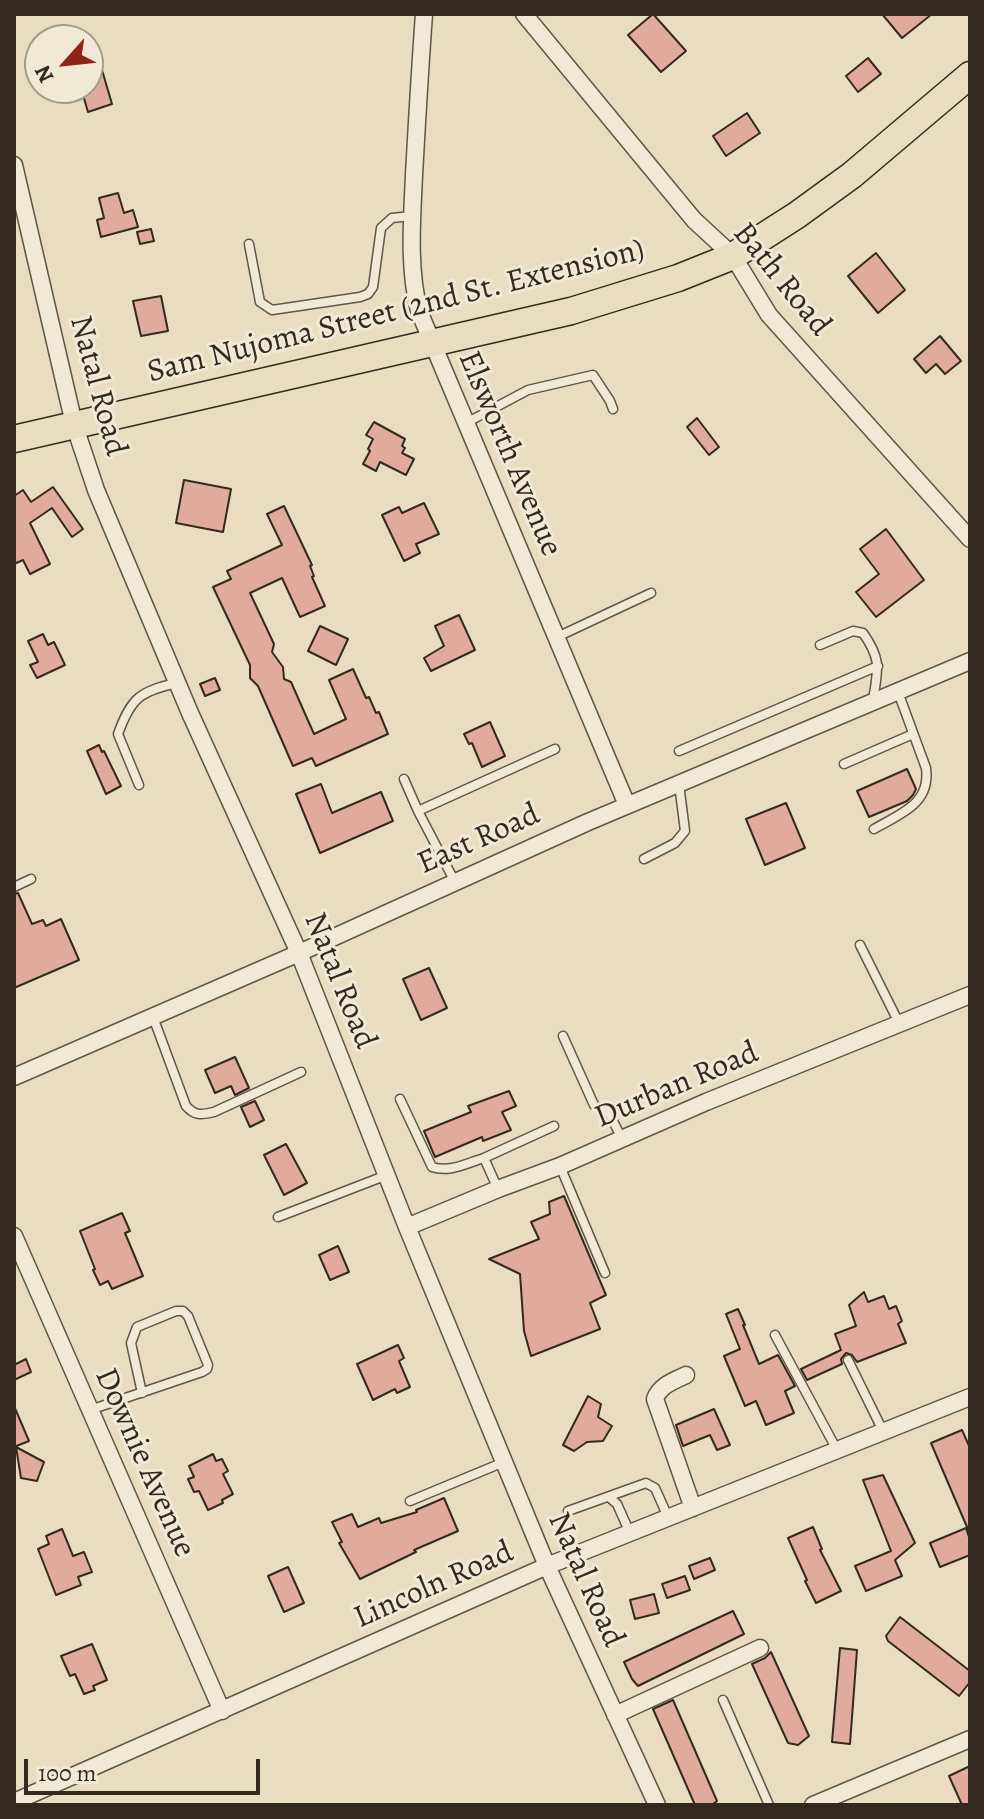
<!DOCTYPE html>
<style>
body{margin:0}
#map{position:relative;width:984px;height:1819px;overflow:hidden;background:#e9dcc0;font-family:Alegreya,serif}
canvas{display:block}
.frame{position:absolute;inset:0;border:16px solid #33291f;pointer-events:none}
.north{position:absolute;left:24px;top:24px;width:80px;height:80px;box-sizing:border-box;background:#f1e8d6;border:2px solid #a59c8d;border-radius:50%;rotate:243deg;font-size:22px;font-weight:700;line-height:32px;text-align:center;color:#33291f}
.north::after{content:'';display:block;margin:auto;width:28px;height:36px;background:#8f2418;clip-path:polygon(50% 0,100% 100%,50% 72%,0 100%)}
.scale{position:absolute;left:24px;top:1759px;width:236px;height:36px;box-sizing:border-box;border:4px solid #33291f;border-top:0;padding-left:10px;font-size:24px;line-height:28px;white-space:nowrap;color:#33291f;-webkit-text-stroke:6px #f1e8d6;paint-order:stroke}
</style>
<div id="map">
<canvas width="984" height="1819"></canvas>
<div class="frame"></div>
<div class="north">N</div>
<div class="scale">100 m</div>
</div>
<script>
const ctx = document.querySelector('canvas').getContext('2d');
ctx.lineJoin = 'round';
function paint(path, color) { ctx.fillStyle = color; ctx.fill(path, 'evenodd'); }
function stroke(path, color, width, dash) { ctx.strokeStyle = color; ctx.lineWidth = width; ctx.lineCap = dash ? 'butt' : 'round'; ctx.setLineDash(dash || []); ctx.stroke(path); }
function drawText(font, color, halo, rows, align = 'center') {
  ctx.font = font + ' Alegreya,serif'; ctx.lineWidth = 6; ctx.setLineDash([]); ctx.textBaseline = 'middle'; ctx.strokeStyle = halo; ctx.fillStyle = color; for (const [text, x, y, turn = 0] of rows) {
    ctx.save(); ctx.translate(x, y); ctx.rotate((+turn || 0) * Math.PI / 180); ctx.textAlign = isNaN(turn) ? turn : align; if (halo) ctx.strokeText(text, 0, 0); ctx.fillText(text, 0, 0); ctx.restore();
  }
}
const building = new Path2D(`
 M653,14L686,51L661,72L628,35Z
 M882,14H932L902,38Z
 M868,58L881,74L858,92L846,76Z
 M102,70L112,104L88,112L81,88H88V74Z
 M747,113L760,133L726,156L713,136Z
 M118,193L124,213L133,210L138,227L101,237L97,220L104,218L99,198Z
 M151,229L154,241L140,244L137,232Z
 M876,253L905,290L878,313L848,276Z
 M161,296L168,331L141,336L133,301Z
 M940,336L961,361L945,374L936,364L926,373L914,359Z
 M697,418L719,447L709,455L687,427Z
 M374,422L405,439L402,446L405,448L402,453L414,459L406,475L380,462L376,471L363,464L370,451L368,449L373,439L366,435Z
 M184,480L231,489L223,532L176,523Z
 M53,487L83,529L72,537L52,508L30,523L50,564L30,574L23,560L14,564V496L23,490L31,502Z
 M424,503L439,534L416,544L420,553L404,561L382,515L399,507L402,513Z
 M284,506L312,565L310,566L314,576L312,577L325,606L300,617L282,578L250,593L274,644L272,652L283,667L284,679L291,682L314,734L346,719L329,680L353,669L366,698L369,697L376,713L379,712L388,734L316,766L312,758L293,766L258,686L250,678V665L213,587L231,579L227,571L282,545L267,514Z
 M886,529L924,580L876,617L856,592L879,574L860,549Z
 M459,615L475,650L431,671L424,658L444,646L435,626Z
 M320,626L348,639L336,665L308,651Z
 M43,634L48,645L54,642L65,665L37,678L30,665L38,662L28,641Z
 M215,678L220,690L205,696L200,684Z
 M490,722L505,756L482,767L472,743L469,744L464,734Z
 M99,745L102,752L104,751L121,786L106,794L87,751Z
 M907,769L916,789L913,795L907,801L869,817L857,791Z
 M321,784L332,813L381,792L393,821L320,853L296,794Z
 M786,803L805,848L765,865L746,819Z
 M18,893L32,924L43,920L46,926L61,919L79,960L14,988V894Z
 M429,968L447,1008L421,1020L403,979Z
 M235,1057L249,1088L235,1095L231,1086L215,1093L205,1070Z
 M509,1091L516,1106L502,1112L511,1130L483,1141L482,1137L435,1157L424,1131L471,1112L468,1106Z
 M255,1101L264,1120L250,1127L241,1107Z
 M286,1144L307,1183L284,1195L264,1155Z
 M564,1196L606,1295L590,1303L600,1329L531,1356L524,1331L520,1274L489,1259L539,1239L531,1222L550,1214L549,1202Z
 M122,1213L130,1231L125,1233L143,1276L112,1289L108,1281L100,1285L93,1270L95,1269L80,1231Z
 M338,1246L349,1272L330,1280L319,1255Z
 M864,1292L868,1302L884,1296L889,1309L896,1306L902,1321L898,1324L906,1343L857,1362L852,1355L846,1353L841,1359L842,1364L807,1380L801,1369L841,1350L835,1334L856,1326L849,1305Z
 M738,1309L745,1325H743L759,1364L778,1355L795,1386L785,1391L794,1413L766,1425L756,1401L745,1406L724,1356L740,1349L726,1314Z
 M398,1345L404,1358L399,1361L410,1387L397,1393L395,1389L373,1400L357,1364Z
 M26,1359L31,1372L14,1380V1365Z
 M588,1396L601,1404L598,1417L612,1426L603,1441L587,1442L574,1451L563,1445Z
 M14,1406L29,1441L14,1447Z
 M714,1409L730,1445L717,1450L710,1435L683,1446L676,1425Z
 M962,1430L970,1448V1534L931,1443Z
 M16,1447L44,1462L37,1481L21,1478Z
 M213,1454L216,1461L222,1459L228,1471L223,1474L233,1494L222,1500L223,1503L208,1510L199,1491L194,1492L188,1479L194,1477L189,1466Z
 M883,1475L915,1543L895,1560L902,1576L866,1591L855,1566L891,1551L863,1480Z
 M444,1498L458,1531L414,1550L416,1552L360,1579L339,1543L342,1542L332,1522L352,1514L358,1527L379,1518L381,1523L417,1512L416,1510Z
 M813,1527L822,1549L820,1550L841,1591L816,1603L805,1581L807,1580L788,1538Z
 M966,1528L970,1540V1555L940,1567L930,1543Z
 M62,1529L73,1556L84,1552L92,1572L78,1577L81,1585L56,1595L38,1549L49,1544L46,1536Z
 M710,1558L715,1570L694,1579L689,1566Z
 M288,1567L304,1603L284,1612L268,1576Z
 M685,1576L690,1590L667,1598L662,1584Z
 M654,1594L659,1613L635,1619L630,1600Z
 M733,1611L744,1634L638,1686L632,1679L624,1662Z
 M900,1617L970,1671V1682L959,1696L888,1641L886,1636Z
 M92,1644L107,1680L93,1686L95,1690L84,1694L75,1674L70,1676L61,1656Z
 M840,1648L857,1650L850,1744L832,1742Z
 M771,1652L809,1736L798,1745L788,1743L752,1664L765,1658Z
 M673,1700L717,1801L712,1805H695L653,1709Z
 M970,1766V1805H962L949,1776Z`);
const service = new Path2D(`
 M249,244L260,302L272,310L360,297L368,294L373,287L381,228L392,218L412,216
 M466,423L528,390L593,375L610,401L613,409
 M557,637L651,593
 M820,645L853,631L863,633C882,660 878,669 873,700
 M679,751L878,666
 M844,764L913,734
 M404,779L418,811L455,882
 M139,785L118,734C131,698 140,691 177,683
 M418,811L555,749
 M874,829C900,814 931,804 926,768L898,692
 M644,859L675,843L685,831L679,784
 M14,887L31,879
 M860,945L899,1023
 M153,1017L186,1106C195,1116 201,1115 214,1112L301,1072
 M563,1036L594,1105L609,1113L622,1139
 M400,1099L432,1167C450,1173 467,1163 484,1158L498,1189
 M484,1158L554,1126
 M560,1166L605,1273
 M278,1217L387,1175
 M775,1335L837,1450
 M848,1360L883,1431
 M90,1410L202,1372L207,1369L208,1365L188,1316L183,1311H176L137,1327L131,1343L142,1393
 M609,1497L617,1504L630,1533
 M410,1501L504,1462
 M568,1511L646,1483L655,1488L668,1517
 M723,1700L769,1805`);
const minor = new Path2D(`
 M424,14C420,68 417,121 414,175C412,221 408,267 419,311L627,805
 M524,14L694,220L733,256L769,315L970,539
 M14,165L74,424L96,490L190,713L299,953L407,1227L547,1566L657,1805
 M14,1077L299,953L588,822L970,661
 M407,1227L498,1189L560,1166L706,1102L970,995
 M14,1236L222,1711
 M686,1375C674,1381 660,1385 655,1399L693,1508
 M615,1715L760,1648
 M14,1802L547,1566L970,1397
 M813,1805L970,1739`);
const trunk = new Path2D(`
 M14,439L571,311L678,278L733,256L797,215L852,175L970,75`);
const streetNames = [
 ["Bath Road",781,280,51],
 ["Sam Nujoma Street (2nd St. Extension)",396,312,-14],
 ["Natal Road",97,386,75],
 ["Elsworth Avenue",509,454,67],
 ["East Road",479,840,-24],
 ["Natal Road",339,981,68],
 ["Durban Road",677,1086,-23],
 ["Downie Avenue",144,1463,66],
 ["Natal Road",585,1580,66],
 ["Lincoln Road",434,1586,-24]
];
paint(building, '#e0ab9c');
stroke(building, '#33291f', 2);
stroke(service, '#605647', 11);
stroke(minor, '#605647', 19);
stroke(trunk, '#33291f', 29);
stroke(service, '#f1e8d6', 8);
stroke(minor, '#f1e8d6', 16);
stroke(trunk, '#e9dcc0', 26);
drawText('32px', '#33291f', '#f1e8d6', streetNames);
</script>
